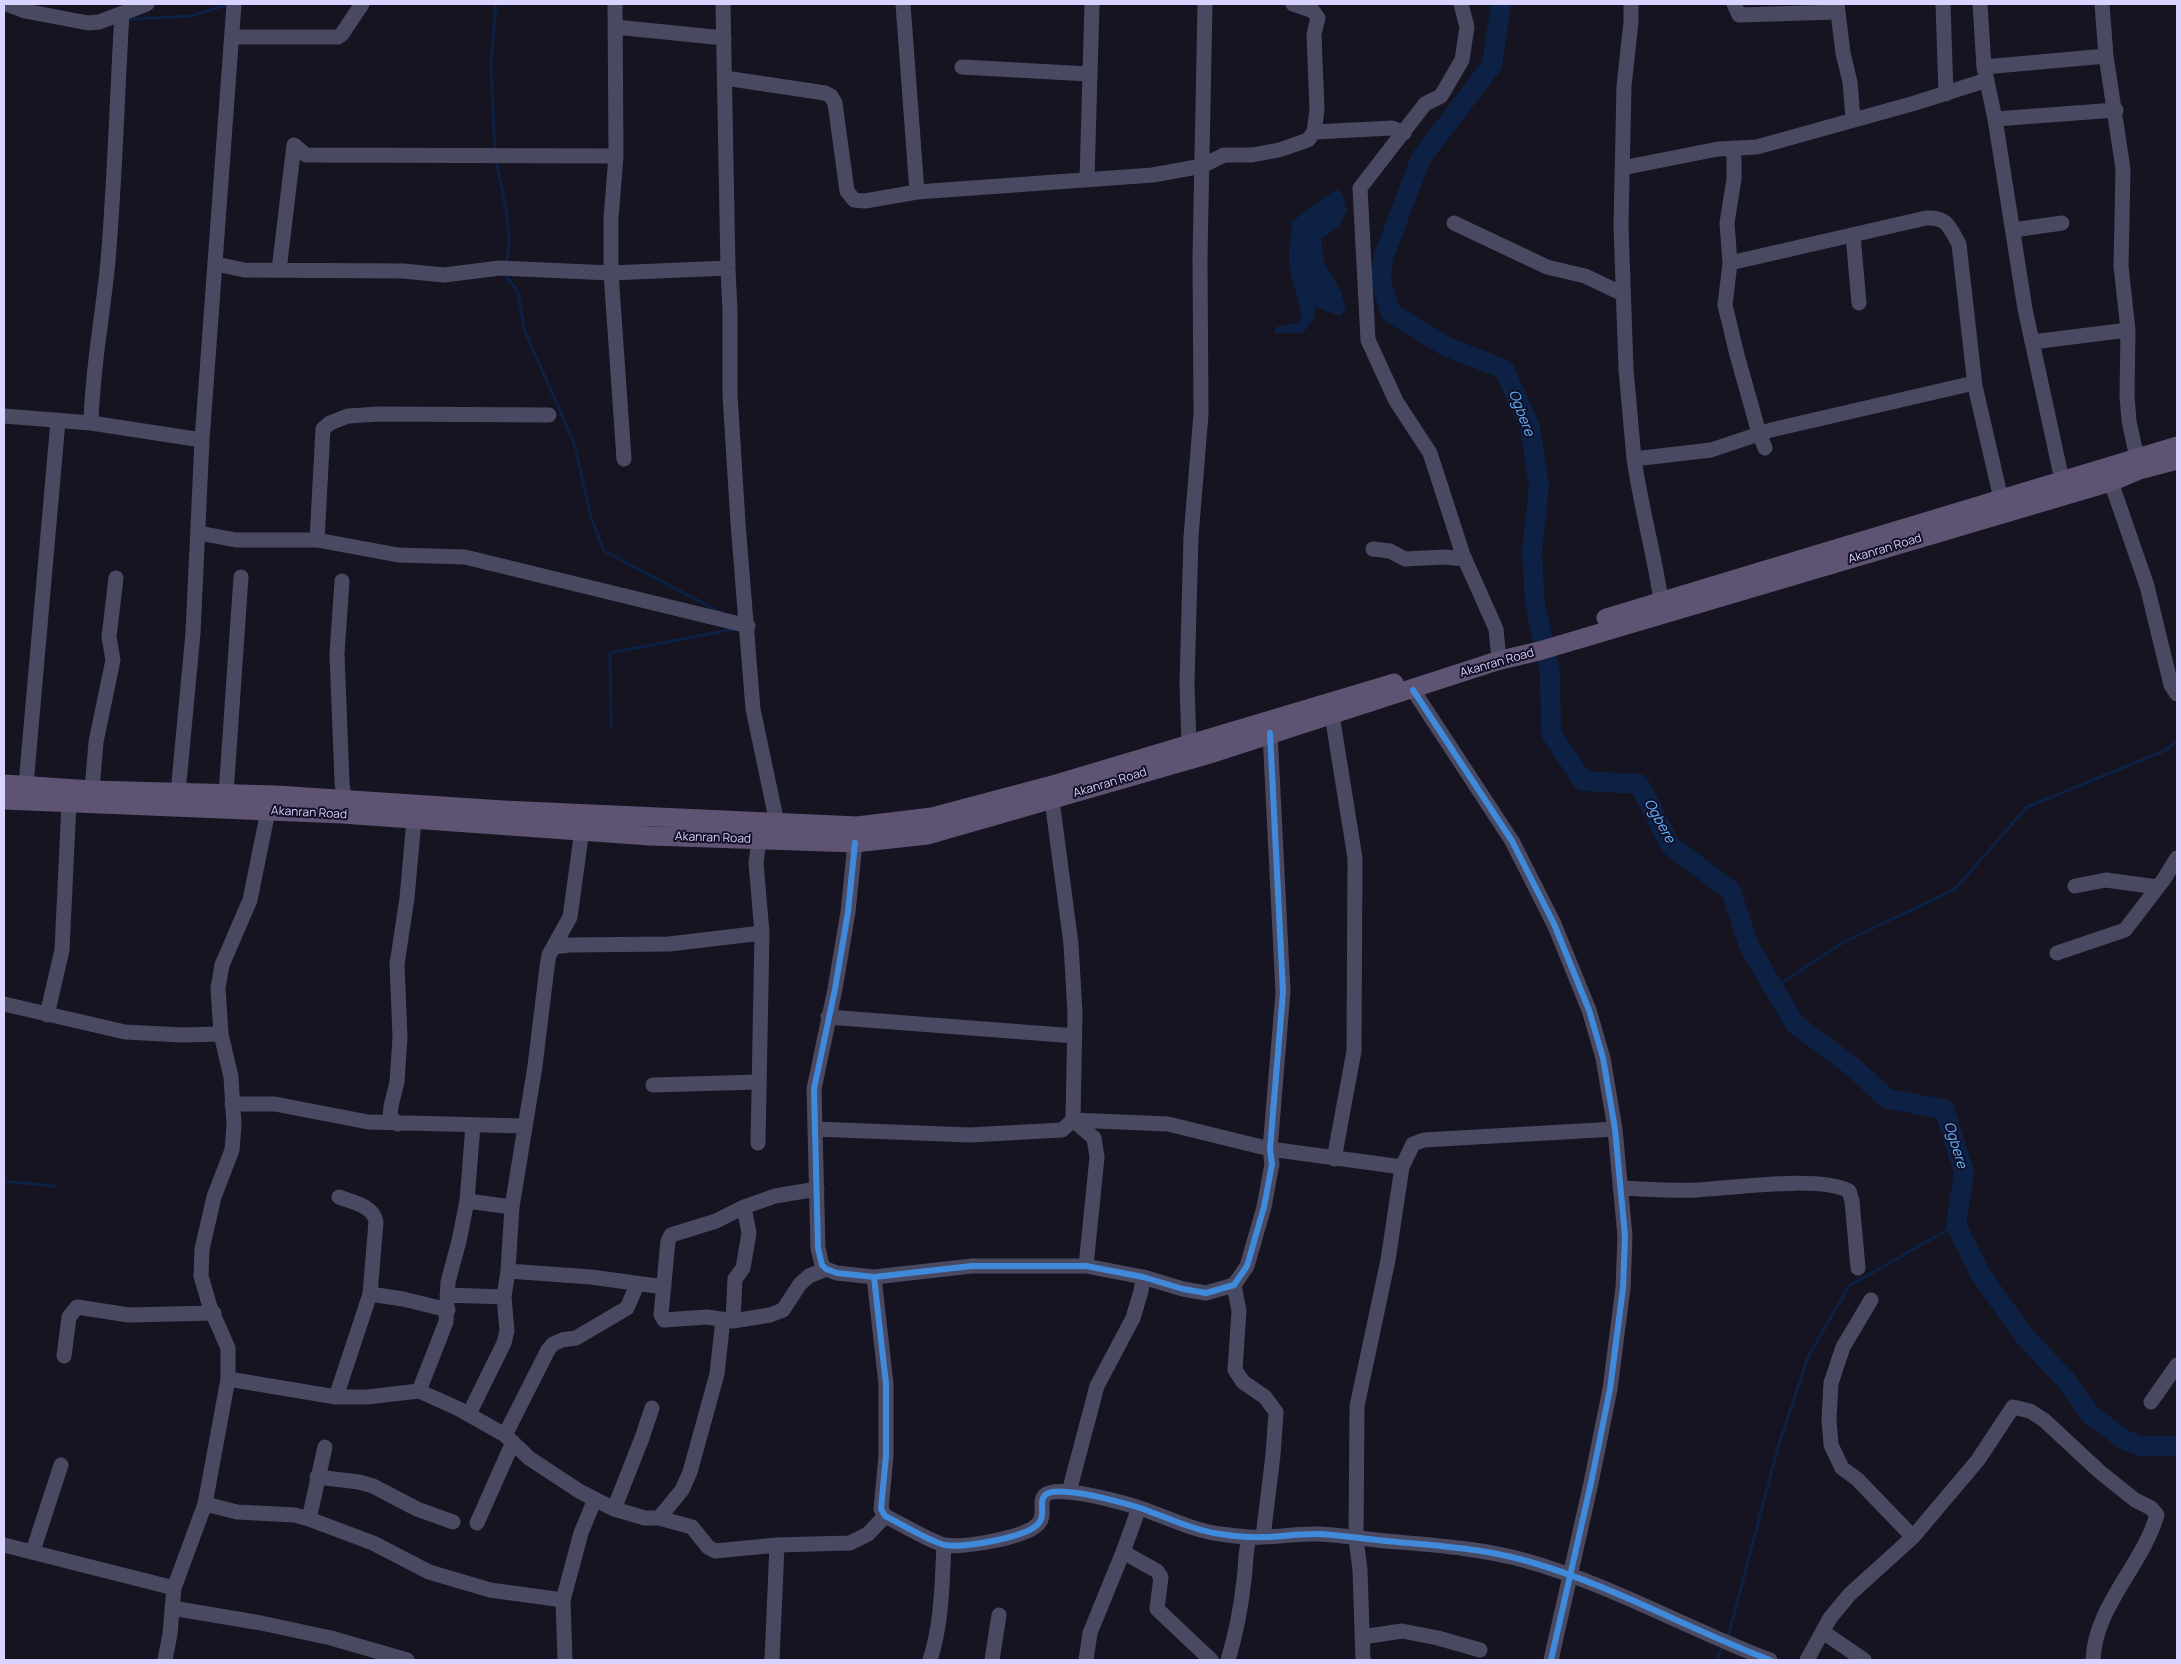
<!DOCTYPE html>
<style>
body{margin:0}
#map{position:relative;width:2181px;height:1664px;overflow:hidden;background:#161421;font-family:Manrope,sans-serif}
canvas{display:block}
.frame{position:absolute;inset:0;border:5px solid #d9d4ff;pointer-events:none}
</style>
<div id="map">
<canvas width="2181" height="1664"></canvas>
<div class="frame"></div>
</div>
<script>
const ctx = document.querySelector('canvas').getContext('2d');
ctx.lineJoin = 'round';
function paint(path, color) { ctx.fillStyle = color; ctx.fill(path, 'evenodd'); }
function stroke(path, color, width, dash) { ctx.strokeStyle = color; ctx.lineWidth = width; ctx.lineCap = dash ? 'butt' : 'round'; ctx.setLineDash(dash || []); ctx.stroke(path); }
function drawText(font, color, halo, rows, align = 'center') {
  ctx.font = font + ' Manrope,sans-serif'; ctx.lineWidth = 4; ctx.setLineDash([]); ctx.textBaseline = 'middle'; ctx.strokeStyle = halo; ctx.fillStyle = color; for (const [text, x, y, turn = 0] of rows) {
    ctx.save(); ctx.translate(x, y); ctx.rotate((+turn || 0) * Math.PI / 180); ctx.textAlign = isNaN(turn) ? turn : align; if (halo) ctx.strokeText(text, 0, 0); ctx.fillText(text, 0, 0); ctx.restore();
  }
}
const water = new Path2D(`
 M1338,189L1342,193L1347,210L1339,227L1321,239L1324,262L1341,292L1346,308L1340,316L1316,307L1313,319L1303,333H1274L1276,327L1297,323L1302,317C1300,303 1294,289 1291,275C1287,257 1291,239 1292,222L1305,211Z`);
const stream = new Path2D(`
 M130,19L191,16L230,4
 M495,152L491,62L496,4
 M496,161C501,186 516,241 505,263
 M504,273L518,292L524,329L574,443L591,517L604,551L722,613
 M611,727L610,653L734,629
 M1774,988L1844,942L1955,889L2027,807L2166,750L2177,741
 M4,1181L54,1186
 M1728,1637L1778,1447L1808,1357L1849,1286L1956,1225
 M1716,1660L1724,1645`);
const river = new Path2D(`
 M1501,4L1492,65L1421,158L1383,258L1381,282L1391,313L1447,347L1504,369L1530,427L1539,486L1532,552L1535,604L1550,672L1551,733L1583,781L1639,784L1670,845L1731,891L1749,946L1795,1024L1849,1064L1888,1099L1944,1109L1964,1172L1956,1225L1981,1275L2025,1337L2065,1379L2090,1414L2123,1439L2140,1446H2177`);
const minor = new Path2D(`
 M6,4L25,11L88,23L99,22L147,4
 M615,4L616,156L611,218V273L624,459
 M723,4L728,268L730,312V395L738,523L753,709L777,823
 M903,4L917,192
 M1461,4L1467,27L1462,60L1441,96L1425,104L1360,188L1368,340L1396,401L1430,453L1463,555L1496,629L1498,650
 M1631,4V22L1624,86L1621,225L1626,369L1634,459
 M1734,4L1739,15L1838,12
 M1837,4L1843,53L1850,82L1853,119
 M1943,4L1946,94
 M1980,4L1984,67L1995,119L2025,309L2062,480
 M2102,4L2106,56L2123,169L2121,266L2128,330L2127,396L2129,421L2137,458
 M615,27L724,38
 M232,37H338L342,34L362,4
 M962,67L1089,74
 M1984,67L2106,56
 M725,78L825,93L831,96L835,103L847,191L854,200L865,201L917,192L1153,175L1202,166L1224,155H1252L1279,150L1308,140L1314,132L1317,110L1314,34L1318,18L1313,11L1293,4
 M1995,119L2116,110
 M1314,132L1392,128L1404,133
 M294,145L306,155L616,156
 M1734,148V179L1727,223L1730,263L1725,305L1737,355L1759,433L1765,448
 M1622,168L1718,149L1757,147L1915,103L1987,80
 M1087,179L1092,4
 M1454,223L1547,267L1585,276L1623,294
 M2013,230L2062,223
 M1853,235L1859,303
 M1730,263L1926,218C1948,217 1949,227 1959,244L1975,386L2001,499
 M216,264L244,270L403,271L444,275L500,268L611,273L728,268
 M279,270L294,145
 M2032,342L2128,330
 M4,416L91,423L202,440
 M91,423C92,369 103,315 108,261C115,179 117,96 122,14
 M2111,482L2147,586L2171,685L2177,694
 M199,533L236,540H317L398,555L465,557L748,626
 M317,540L323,429L330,423L348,416L379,414L549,415
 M1373,549L1390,551L1405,559L1445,557L1465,559
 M342,581L337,654L342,782L344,799
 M1661,600C1654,553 1641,507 1634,459L1711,450L1771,430L1974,383
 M1413,690L1512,841L1554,924L1589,1010L1603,1058L1615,1129L1625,1236L1623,1288L1610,1389L1591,1483L1551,1660
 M1332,715L1355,858L1354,1051L1334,1159
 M1189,744L1187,684L1191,537L1201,414L1200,258L1205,4
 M92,790L96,742L113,660L109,637L116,578
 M178,793L193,633L202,440L234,4
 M226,794L241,577
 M25,796L58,421
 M1052,800L1071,944L1075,1013L1073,1120L1094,1138L1097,1157L1086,1266
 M855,843L848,912L835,989L814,1089L818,1248L822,1265L826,1269L837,1273L874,1277L972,1266H1086L1143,1277L1183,1289L1206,1293L1234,1285L1247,1266L1264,1207L1272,1164L1270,1149L1283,992L1270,733
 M2075,886L2106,880L2157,887
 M554,947L569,945L669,944L762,933
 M2057,953L2125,930L2164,879L2177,858
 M4,1004L125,1032L182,1035L221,1034
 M47,1015L62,950L69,803
 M828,1017L1075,1036
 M653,1085L758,1082
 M232,1104H275L368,1122L524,1126
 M398,1124L390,1117L391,1106L397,1082L400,1037L397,964L407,898L414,820
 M815,1129L970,1135L1062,1130L1073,1120L1168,1124L1270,1149L1402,1167L1413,1144L1424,1140L1615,1129
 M758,1143L762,933L756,863L759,840
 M1620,1188C1646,1189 1671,1191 1697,1190C1733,1188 1820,1175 1849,1191L1852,1201L1858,1268
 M817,1189L775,1196L744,1207L716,1221L671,1235L668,1241L661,1315L664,1320L707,1317L733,1321L770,1315L783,1310L800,1284L809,1276L826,1269
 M467,1201L512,1207
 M508,1271L591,1277L664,1287
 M874,1277L886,1384V1456L881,1509L885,1516C898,1522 932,1543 945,1545C964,1548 1023,1538 1037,1525C1052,1512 1025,1488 1068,1492C1087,1493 1125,1503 1143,1509C1168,1518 1193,1530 1220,1534C1234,1536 1248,1538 1262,1537C1281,1537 1301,1533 1319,1534C1341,1535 1364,1539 1386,1541C1433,1545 1481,1548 1527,1561C1612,1585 1688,1629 1770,1660
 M1234,1285L1239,1311L1235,1370L1243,1382L1265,1397L1276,1412L1273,1455L1263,1537
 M370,1294L403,1299L448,1310
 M447,1295L504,1297
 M1871,1300L1843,1347L1831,1383L1829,1419L1831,1445L1842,1468L1857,1479L1913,1537
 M733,1321L735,1279L743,1268L749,1233L744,1207
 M64,1356L69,1317L77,1307L129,1315L214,1313
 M228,1379L336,1397H367L419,1391L459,1409L505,1435L529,1458L579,1491L614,1509L645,1518H659L692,1527L708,1547L715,1551L777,1545L850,1543L868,1534L885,1516
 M419,1391L446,1322L448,1282L459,1241L467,1201L473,1125
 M336,1397L370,1294L376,1222C374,1206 352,1202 339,1197
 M2151,1402L2177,1365
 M469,1414L504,1343L507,1331L504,1297L508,1271L512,1207L535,1066L547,967L549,955L570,917L582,830
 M505,1435L548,1350L553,1344L562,1340L576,1338L627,1308L637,1285
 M317,1477L359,1482L373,1486L417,1509L453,1522
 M1069,1492L1097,1386L1133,1318L1141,1291L1143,1277
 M205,1504L237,1512L295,1515L309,1519L373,1543L429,1572L490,1590L563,1600
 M614,1509L642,1438L652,1408
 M659,1518L682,1490L690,1472L717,1374L723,1319
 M309,1519L325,1447
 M477,1523L513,1442
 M4,1545L174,1588
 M33,1551L61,1465
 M1123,1552L1157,1571L1161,1577L1157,1609L1211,1660
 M172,1608L261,1623L331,1638L407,1660
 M1823,1632L1864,1660
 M1362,1637L1402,1631L1438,1638L1480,1650
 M165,1660L170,1634L174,1588L205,1504L228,1379V1348L210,1307L201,1276L202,1249L214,1197L232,1150L234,1125L231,1077L221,1034L218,988L222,965L250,900L268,811
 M565,1660L563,1600L581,1533L595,1499
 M772,1660L777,1545
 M930,1660C942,1624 942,1582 944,1545
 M992,1660L999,1615
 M1086,1660L1090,1633L1123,1552L1139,1508
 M1228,1660C1236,1634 1241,1608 1244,1580C1246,1566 1245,1552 1249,1538
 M1363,1660L1360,1570L1356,1539L1357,1406L1388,1260L1402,1167
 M1807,1660L1830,1618L1850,1594L1913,1537L1978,1460L2013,1407L2030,1411L2044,1420L2100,1472L2135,1500L2151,1508L2157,1515C2142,1566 2095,1606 2093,1660`);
const major = new Path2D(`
 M1606,618L2177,446
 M4,784L92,790L276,795L503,810L857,826L932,817L1049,786L1394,683
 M4,800L342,814L650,836L855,843L927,835L1213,753L1497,661L1539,651L2111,482L2139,470L2177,460`);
const cycleway = new Path2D(`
 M1413,690L1512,841L1554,924L1589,1010L1603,1058L1615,1129L1625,1236L1623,1288L1610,1389L1591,1483L1551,1660
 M855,843L848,912L835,989L814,1089L818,1248L822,1265L826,1269L837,1273L874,1277L972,1266H1086L1143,1277L1183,1289L1206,1293L1234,1285L1247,1266L1264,1207L1272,1164L1270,1149L1283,992L1270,733
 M874,1277L886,1384V1456L881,1509L885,1516C898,1522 932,1543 945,1545C964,1548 1023,1538 1037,1525C1052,1512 1025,1488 1068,1492C1087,1493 1125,1503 1143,1509C1168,1518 1193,1530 1220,1534C1234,1536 1248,1538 1262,1537C1281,1537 1301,1533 1319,1534C1341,1535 1364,1539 1386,1541C1433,1545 1481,1548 1527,1561C1612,1585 1688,1629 1770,1660`);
const streetNames = [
 ["Akanran Road",1885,549,-17],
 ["Akanran Road",1497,663,-16],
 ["Akanran Road",1110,783,-17],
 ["Akanran Road",309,813,3],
 ["Akanran Road",713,838,2]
];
const waterNames = [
 ["Ogbere",1521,413,69],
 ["Ogbere",1659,821,61],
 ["Ogbere",1955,1145,73]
];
paint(water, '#0d2144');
stroke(stream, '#0d2144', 3);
stroke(river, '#0d2144', 20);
stroke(minor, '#4a4962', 15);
stroke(major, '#5e5373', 19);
stroke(cycleway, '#408adc', 6);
drawText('12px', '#d9d4ff', '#130f26', streetNames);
drawText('italic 14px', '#62b6ff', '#130f26', waterNames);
</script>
